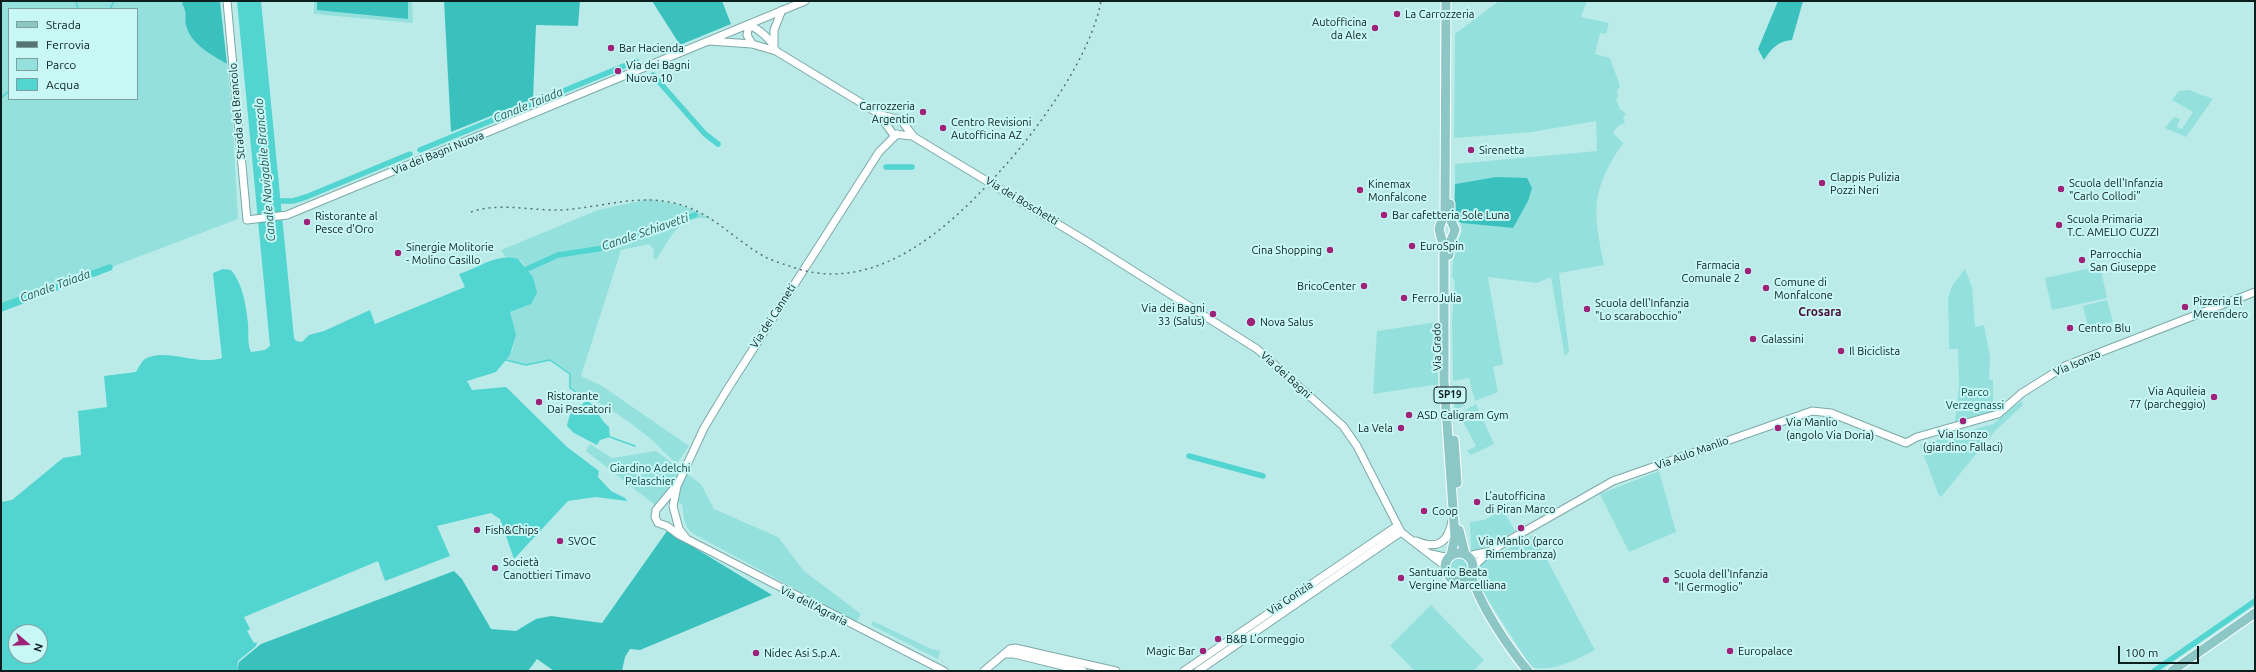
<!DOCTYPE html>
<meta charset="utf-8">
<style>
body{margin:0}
#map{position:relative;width:2256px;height:672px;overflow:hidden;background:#bbebe9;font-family:Ubuntu,sans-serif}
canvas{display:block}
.frame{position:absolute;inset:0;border:2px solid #0c1e1e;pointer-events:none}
.legend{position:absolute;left:8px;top:8px;width:130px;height:92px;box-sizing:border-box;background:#c8f8f6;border:1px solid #7da1a0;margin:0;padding:5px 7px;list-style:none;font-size:12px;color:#0c1e1e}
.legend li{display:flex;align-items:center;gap:8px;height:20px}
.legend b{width:20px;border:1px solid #7da1a0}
.north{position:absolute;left:8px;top:624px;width:40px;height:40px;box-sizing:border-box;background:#c8f8f6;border:1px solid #7da1a0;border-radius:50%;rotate:109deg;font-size:11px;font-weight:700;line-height:16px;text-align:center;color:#0c1e1e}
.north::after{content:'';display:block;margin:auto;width:14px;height:18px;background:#9d2278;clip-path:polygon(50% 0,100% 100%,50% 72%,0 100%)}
.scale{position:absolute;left:2118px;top:646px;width:81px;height:18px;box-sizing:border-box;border:2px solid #0c1e1e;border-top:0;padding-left:5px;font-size:12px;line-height:14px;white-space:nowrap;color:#0c1e1e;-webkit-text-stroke:3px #c8f8f6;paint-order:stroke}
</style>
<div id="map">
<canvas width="2256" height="672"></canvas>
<div class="frame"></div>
<ul class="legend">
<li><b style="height:5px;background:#8cc6c5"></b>Strada</li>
<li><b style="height:5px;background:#557473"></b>Ferrovia</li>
<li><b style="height:11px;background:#94e0dd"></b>Parco</li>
<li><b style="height:11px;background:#52d4d1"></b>Acqua</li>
</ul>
<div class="north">N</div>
<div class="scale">100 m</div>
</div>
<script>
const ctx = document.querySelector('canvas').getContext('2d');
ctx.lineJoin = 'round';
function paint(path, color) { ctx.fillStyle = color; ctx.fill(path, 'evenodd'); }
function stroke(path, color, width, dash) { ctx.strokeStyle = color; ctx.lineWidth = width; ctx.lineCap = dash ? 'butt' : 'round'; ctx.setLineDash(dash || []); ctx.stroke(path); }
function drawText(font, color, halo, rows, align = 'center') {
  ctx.font = font + ' Ubuntu,sans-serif'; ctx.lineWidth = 4; ctx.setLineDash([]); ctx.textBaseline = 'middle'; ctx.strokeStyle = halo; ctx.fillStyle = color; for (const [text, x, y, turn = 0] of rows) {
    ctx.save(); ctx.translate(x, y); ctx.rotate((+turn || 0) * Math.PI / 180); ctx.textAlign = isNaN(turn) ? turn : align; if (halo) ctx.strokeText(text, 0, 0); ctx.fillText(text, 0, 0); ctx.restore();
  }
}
const green = new Path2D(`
 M1,1H183L182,5C188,14 184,17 187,25C193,44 211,54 227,64L232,111L238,219L1,309ZM9,9H137V99H9Z
 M314,1H412L413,23L314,14Z
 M1499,1H1587L1581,17L1609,23L1606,34L1600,33L1595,54L1610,58L1620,86L1617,91L1618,98L1616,99L1620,109L1626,114L1623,118L1625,123L1618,126L1613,133L1623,143C1590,192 1593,210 1604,265L1559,273L1569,351L1565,357L1551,277L1537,283L1488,277L1503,364L1493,367L1498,392L1475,401L1469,378L1453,381L1452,321L1455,281L1452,277L1454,244C1461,237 1463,232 1461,223L1513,228L1496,177L1455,184V164L1597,151L1596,121L1532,132L1454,138L1455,34Z
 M2189,90L2213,99L2186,137L2165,128L2174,117L2180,119L2177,127L2182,129L2193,112L2172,100L2179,91Z
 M649,199L681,205L713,219C679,213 672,236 656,260L653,257L654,250L649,244L621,250L581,376L602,386L689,446L677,463C668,457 662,449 654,442C629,420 601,402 570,388V374L550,360L526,365L506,360C520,344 513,330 510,312L530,304L533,277L520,260L505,257L501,250L598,210Z
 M2100,266L2107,298L2052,310L2045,278Z
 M1965,269L1972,287L1975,327L1984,325L1990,357L1989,380H1993V411L1955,422L1959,385L1958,349H1949L1948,299L1952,286Z
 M2107,300L2113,322L2088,327L2083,306Z
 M1437,322L1434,364L1438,370L1440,384L1373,394L1377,331Z
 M1458,385L1464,406L1455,410L1452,386Z
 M2021,401L2023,405L1995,431L1941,497L1939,496L1920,445L1993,424Z
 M1476,404L1494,444L1471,455L1467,451L1476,446L1461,418L1455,420V416Z
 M590,444L612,458L656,451L701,484L714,509L778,537L804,571L861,614L856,622L692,533C683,526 684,515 682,504L665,498L660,504L655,505L586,451Z
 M1659,471L1676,532L1629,552L1600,494Z
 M1503,510L1515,531L1480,549L1471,551L1470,522L1484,520Z
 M1534,535L1595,650C1574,661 1553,672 1531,667L1481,589C1477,579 1474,571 1482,562Z
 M1449 566a11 11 0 1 1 22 0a11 11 0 1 1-22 0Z
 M1431,605L1484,660L1473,671H1415L1390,646Z
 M873,621L931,649L940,651L938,659L871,625Z`);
const forest = new Path2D(`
 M183,1H220L227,64C211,54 191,45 186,25C184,16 188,14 182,4Z
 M317,1H408V19L317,10Z
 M444,1H580L578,26L536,25L533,99L451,132Z
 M652,1H722L731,24L680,45Z
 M1778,1H1803L1792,40C1778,41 1771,49 1764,60L1758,49Z
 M1496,177L1527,178L1532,188L1528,201L1513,228L1461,223L1454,218L1455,184Z
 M667,531L772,595L640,650L630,649L625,657L622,671H554L537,659L528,671H237L239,662L261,644L454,571L462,579L491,629L516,631L536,619L551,616L602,623Z`);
const water = new Path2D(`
 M237,1H261L294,338L296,341L302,342L309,335L324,331L370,310L375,324L465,287L459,274C479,268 497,253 518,259L533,277L537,293L531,304L510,312L516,335L510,355L496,372L467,381L472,390L506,387L567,447L599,471L598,477L611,491L625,498L627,501L596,497L568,501L514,559L500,519L491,513L437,526L450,556L385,581L378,561L244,617L250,629L247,631L254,643L257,642L256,646L238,661L237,671H1V502L12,500L63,458L81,455L78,411L107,407L104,376L136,372C138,368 141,362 145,359C164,347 197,366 222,358L213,273L223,269L231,270C243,284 246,306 248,324C249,333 247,344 251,352L265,350L270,346ZM16,632H40V656H16Z
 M110,264L113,266L112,270L1,312V303Z
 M585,398C597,407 598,418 609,427L610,437L600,440L597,445L574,433L567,426C571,407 573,413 585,402Z`);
const stream = new Path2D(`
 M76,1L78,9
 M110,9L114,1
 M1,98L9,91
 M506,360L526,365L550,360L570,374V388L585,398
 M610,437L635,446`);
const canal = new Path2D(`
 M653,75L705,134L718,144
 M420,150L636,61
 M886,167H912
 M273,201H293L306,197L410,154
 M527,269L558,255L604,248L695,215
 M1189,456L1263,476
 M2154,671L2255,601`);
const tertiary = new Path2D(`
 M227,1L247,220L287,215L805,1
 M749,25C759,29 772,40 776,51
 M749,25L747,35L752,44
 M709,41L752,44L776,51L881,115L901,120L914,137L1086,241L1257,349L1343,426L1357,446L1401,532L1445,566
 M774,44V30L782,10
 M880,116L893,134L912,136
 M676,486L656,510L655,517L658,523L667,526L679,535L944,671
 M686,538L679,529L673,506L677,486L704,428L725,393L879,152L897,134
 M1416,541C1437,550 1448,543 1452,521
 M1431,554L1449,558
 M1468,556L1486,552
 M1473,567L1490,551L1613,481L1812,411L1831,413L1906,443L1917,437L1998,414L2022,393L2065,366L2255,292
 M1005,654H1014L1083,671
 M984,671L1010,649L1015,648L1116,671
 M1184,671L1397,526
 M1198,671L1401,532`);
const primary = new Path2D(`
 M1446,1L1445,211L1439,229L1444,248V381L1455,537L1451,555
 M1449,255L1450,243L1455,230L1450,218V204
 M1454,440L1457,483
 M1459,530L1465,554
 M1445 567a14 14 0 1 1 28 0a14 14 0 1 1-28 0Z
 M1471,574C1479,604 1508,647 1528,671
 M2172,671L2255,613`);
const rail = new Path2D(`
 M471,212C499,202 532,211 561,210C599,208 636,194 674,203C711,211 733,239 765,257C775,262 787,265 798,269C880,293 952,225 1002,169C1039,128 1091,56 1101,1`);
const markers = [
 [1397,14,4,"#9d2278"],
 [1375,28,4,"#9d2278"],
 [611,48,4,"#9d2278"],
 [618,71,4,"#9d2278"],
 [923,112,4,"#9d2278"],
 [943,128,4,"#9d2278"],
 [1471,150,4,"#9d2278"],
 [1822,183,4,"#9d2278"],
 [2061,189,4,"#9d2278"],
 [1360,190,4,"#9d2278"],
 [1384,215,4,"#9d2278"],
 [307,222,4,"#9d2278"],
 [2059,225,4,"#9d2278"],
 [1412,246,4,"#9d2278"],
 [1330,250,4,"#9d2278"],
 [398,253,4,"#9d2278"],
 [2082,260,4,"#9d2278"],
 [1748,271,4,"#9d2278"],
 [1364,286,4,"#9d2278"],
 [1766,288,4,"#9d2278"],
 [1404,298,4,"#9d2278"],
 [2185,307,4,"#9d2278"],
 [1587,309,4,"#9d2278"],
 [1213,314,4,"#9d2278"],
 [1251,322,5,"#9d2278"],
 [2070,328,4,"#9d2278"],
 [1753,339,4,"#9d2278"],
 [1841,351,4,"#9d2278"],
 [2214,397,4,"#9d2278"],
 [539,402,4,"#9d2278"],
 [1409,415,4,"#9d2278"],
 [1963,421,4,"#9d2278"],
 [1401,428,4,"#9d2278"],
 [1778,428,4,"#9d2278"],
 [1477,502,4,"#9d2278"],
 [1424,511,4,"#9d2278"],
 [1521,528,4,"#9d2278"],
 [477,530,4,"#9d2278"],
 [560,541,4,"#9d2278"],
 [495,568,4,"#9d2278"],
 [1401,578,4,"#9d2278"],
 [1666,580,4,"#9d2278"],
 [1218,639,4,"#9d2278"],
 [1203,651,4,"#9d2278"],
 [1730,651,4,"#9d2278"],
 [756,653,4,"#9d2278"]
];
const shields = [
 [1450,395,32]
];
const shieldNames = [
 ["SP19",1450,395]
];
const poiNames = [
 ["La Carrozzeria",1405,14],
 ["Autofficina",1367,22,"right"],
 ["da Alex",1367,35,"right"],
 ["Bar Hacienda",619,48],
 ["Via dei Bagni",626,65],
 ["Nuova 10",626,78],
 ["Carrozzeria",915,106,"right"],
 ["Argentin",915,119,"right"],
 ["Centro Revisioni",951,122],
 ["Autofficina AZ",951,135],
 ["Sirenetta",1479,150],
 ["Clappis Pulizia",1830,177],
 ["Pozzi Neri",1830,190],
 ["Scuola dell'Infanzia",2069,183],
 ["\"Carlo Collodi\"",2069,196],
 ["Kinemax",1368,184],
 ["Monfalcone",1368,197],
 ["Bar cafetteria Sole Luna",1392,215],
 ["Ristorante al",315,216],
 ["Pesce d'Oro",315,229],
 ["Scuola Primaria",2067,219],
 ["T.C. AMELIO CUZZI",2067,232],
 ["EuroSpin",1420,246],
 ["Sinergie Molitorie",406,247],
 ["- Molino Casillo",406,260],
 ["Cina Shopping",1322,250,"right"],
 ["Parrocchia",2090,254],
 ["San Giuseppe",2090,267],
 ["Farmacia",1740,265,"right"],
 ["Comunale 2",1740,278,"right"],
 ["Comune di",1774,282],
 ["Monfalcone",1774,295],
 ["BricoCenter",1356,286,"right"],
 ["FerroJulia",1412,298],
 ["Pizzeria El",2193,301],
 ["Merendero",2193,314],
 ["Scuola dell'Infanzia",1595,303],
 ["\"Lo scarabocchio\"",1595,316],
 ["Via dei Bagni",1205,308,"right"],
 ["33 (Salus)",1205,321,"right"],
 ["Nova Salus",1260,322],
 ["Centro Blu",2078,328],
 ["Galassini",1761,339],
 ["Il Biciclista",1849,351],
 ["Via Aquileia",2206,391,"right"],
 ["77 (parcheggio)",2206,404,"right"],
 ["Ristorante",547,396],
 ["Dai Pescatori",547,409],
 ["ASD Caligram Gym",1417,415],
 ["Via Manlio",1786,422],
 ["(angolo Via Doria)",1786,435],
 ["La Vela",1393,428,"right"],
 ["Via Isonzo",1963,434,"center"],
 ["(giardino Fallaci)",1963,447,"center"],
 ["L’autofficina",1485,496],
 ["di Piran Marco",1485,509],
 ["Coop",1432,511],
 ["Fish&Chips",485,530],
 ["SVOC",568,541],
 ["Via Manlio (parco",1521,541,"center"],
 ["Rimembranza)",1521,554,"center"],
 ["Società",503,562],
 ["Canottieri Timavo",503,575],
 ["Santuario Beata",1409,572],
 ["Vergine Marcelliana",1409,585],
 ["Scuola dell'Infanzia",1674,574],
 ["\"Il Germoglio\"",1674,587],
 ["B&B L’ormeggio",1226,639],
 ["Magic Bar",1195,651,"right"],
 ["Europalace",1738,651],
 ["Nidec Asi S.p.A.",764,653]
];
const streetNames = [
 ["Strada del Brancolo",237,111,-95],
 ["Via dei Bagni Nuova",438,153,-22],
 ["Via dei Boschetti",1022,201,31],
 ["Via dei Canneti",773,316,-57],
 ["Via Grado",1437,347,-91],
 ["Via Isonzo",2077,363,-23],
 ["Via dei Bagni",1286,375,42],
 ["Via Aulo Manlio",1692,453,-20],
 ["Via Gorizia",1290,598,-34],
 ["Via dell'Agraria",814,606,27]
];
const parkNames = [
 ["Parco",1975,392],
 ["Verzegnassi",1975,405],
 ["Giardino Adelchi",650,468],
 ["Pelaschier",650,481]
];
const waterNames = [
 ["Canale Taiada",528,105,-22],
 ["Canale Navigabile Brancolo",265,170,-95],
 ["Canale Schiavetti",645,232,-19],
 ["Canale Taiada",55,286,-20]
];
const neighbourhoodNames = [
 ["Crosara",1820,312]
];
paint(green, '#94e0dd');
paint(forest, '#3ac1be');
paint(water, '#52d4d1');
stroke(stream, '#52d4d1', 1.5);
stroke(canal, '#52d4d1', 5.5);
stroke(tertiary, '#7ba9a7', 9);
stroke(primary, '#fff', 11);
stroke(tertiary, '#fff', 7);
stroke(primary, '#8cc6c5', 9);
stroke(rail, '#557473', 1.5, [2, 4]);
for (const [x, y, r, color] of markers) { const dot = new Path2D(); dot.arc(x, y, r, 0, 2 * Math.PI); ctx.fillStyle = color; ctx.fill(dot); stroke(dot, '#c8f8f6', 1.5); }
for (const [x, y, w] of shields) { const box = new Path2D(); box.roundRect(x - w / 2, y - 8, w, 16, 3); ctx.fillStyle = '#c8f8f6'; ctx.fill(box); stroke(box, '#0c1e1e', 1); }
drawText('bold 10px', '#0c1e1e', null, shieldNames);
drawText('11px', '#0c1e1e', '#c8f8f6', poiNames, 'left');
drawText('11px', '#0c1e1e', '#c8f8f6', streetNames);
drawText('11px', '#094544', '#c8f8f6', parkNames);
drawText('italic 12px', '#235a58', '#c8f8f6', waterNames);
drawText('bold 12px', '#480d36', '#c8f8f6', neighbourhoodNames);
</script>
